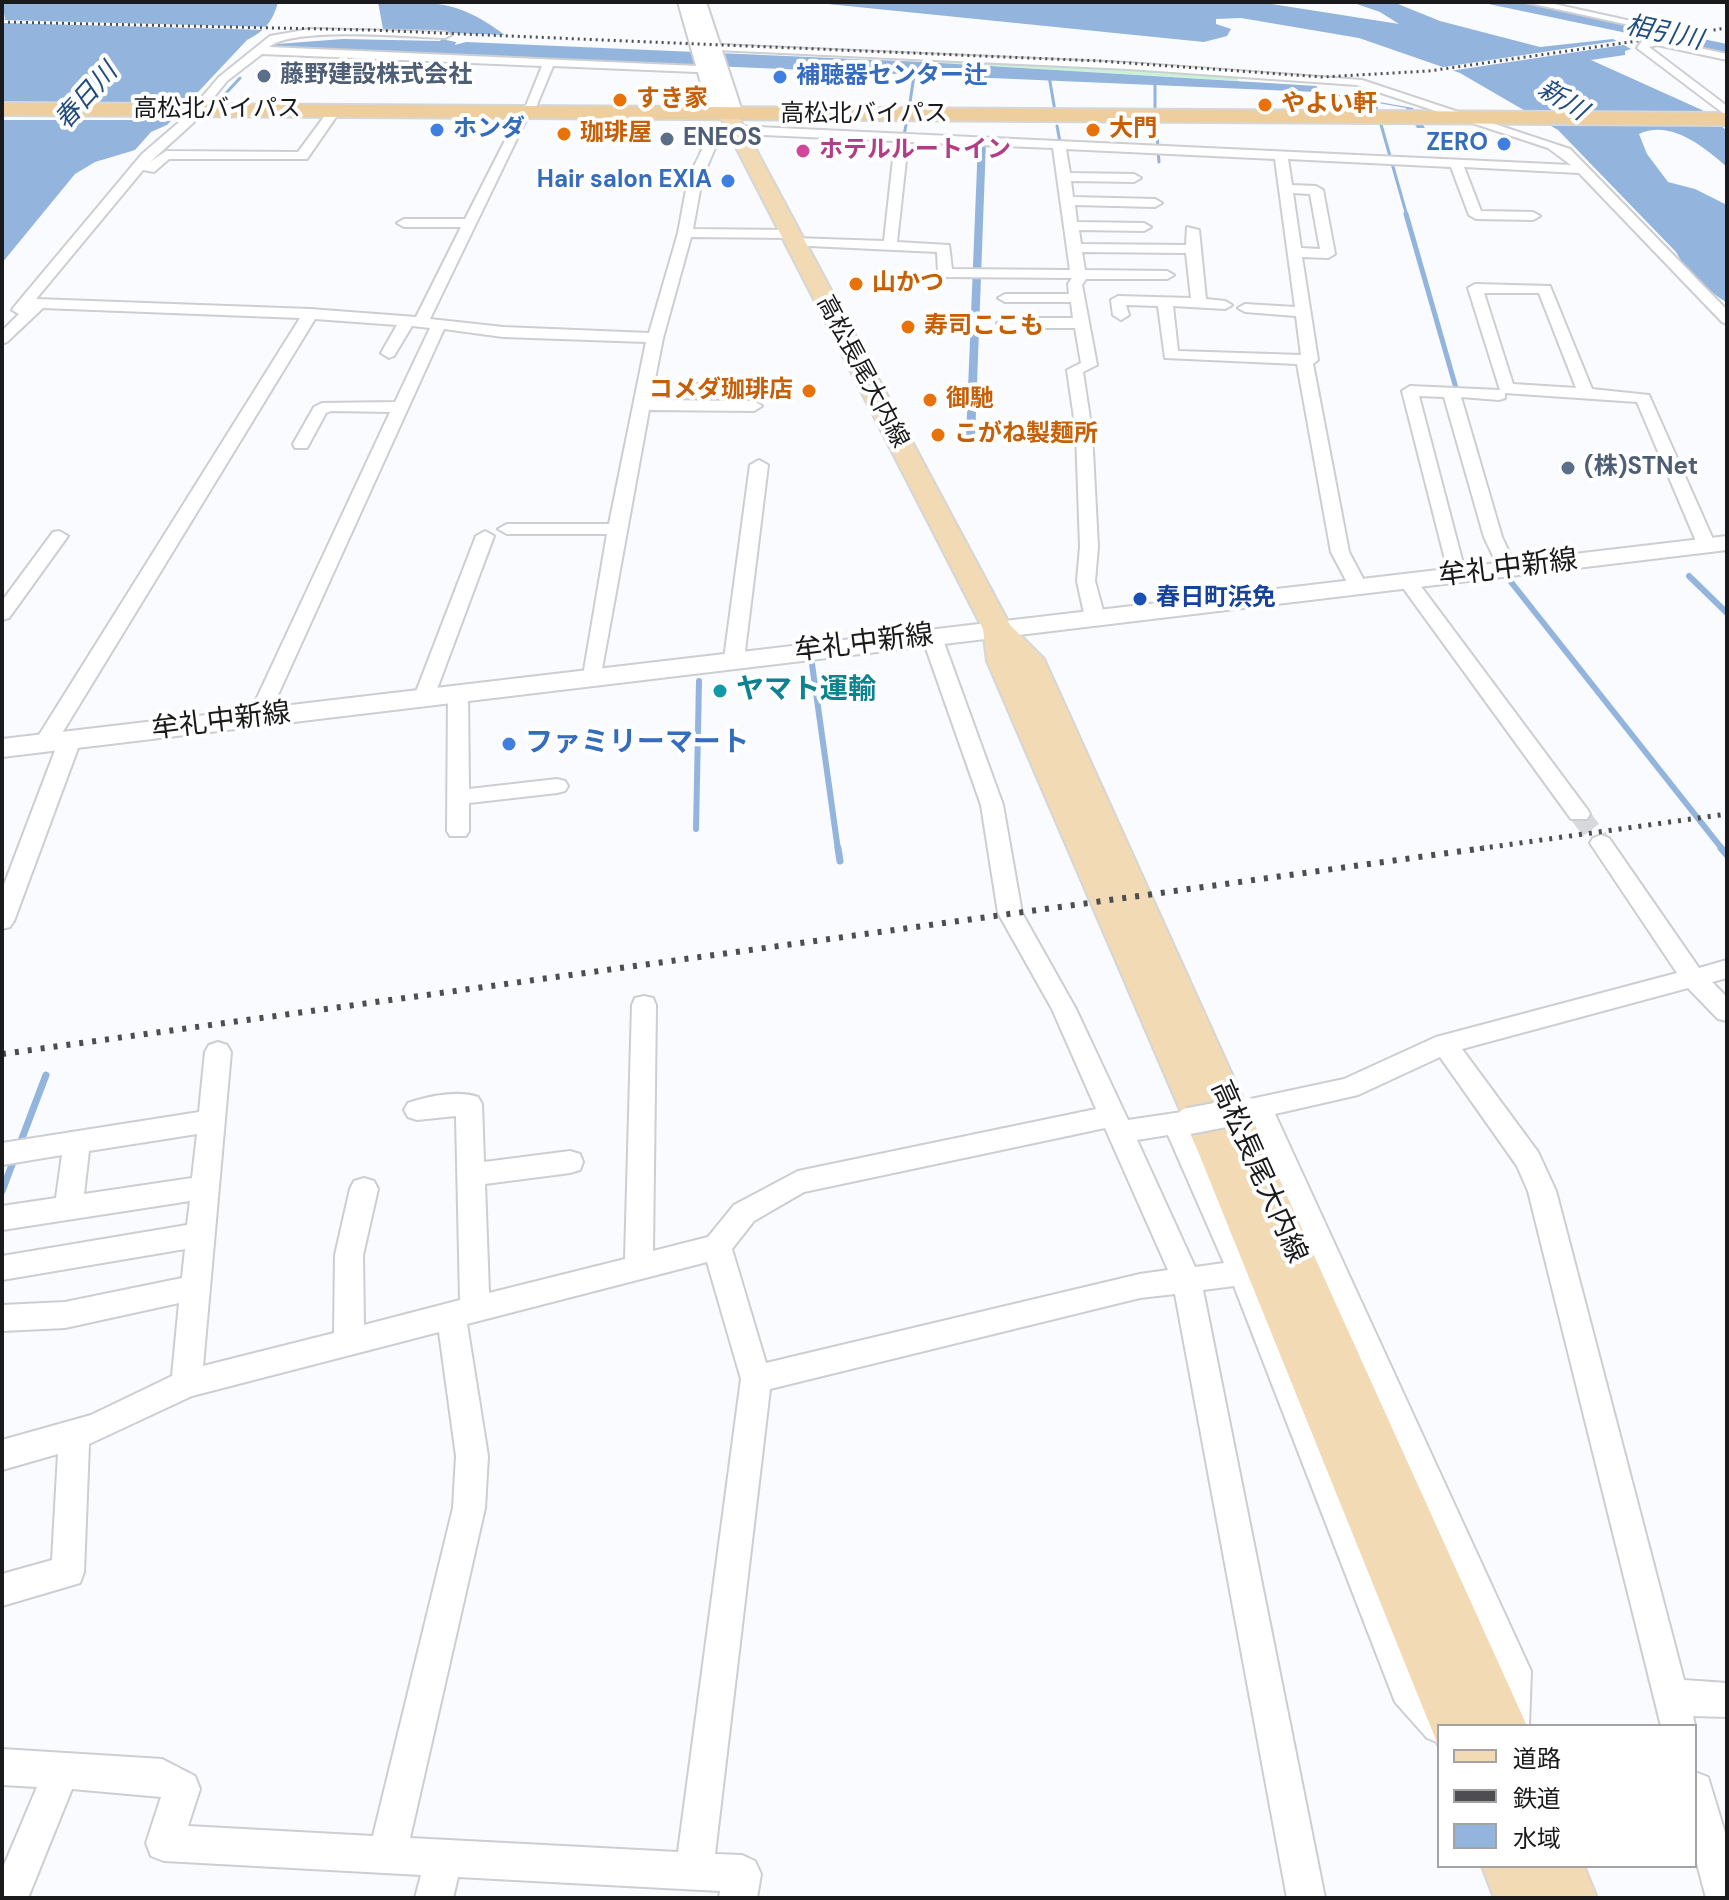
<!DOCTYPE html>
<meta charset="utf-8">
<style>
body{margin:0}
#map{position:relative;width:1729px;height:1900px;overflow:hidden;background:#f9fbff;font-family:"DM Sans","Noto Sans JP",sans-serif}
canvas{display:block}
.frame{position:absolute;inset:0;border:4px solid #1a1a1c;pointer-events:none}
.legend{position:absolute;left:1437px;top:1724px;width:260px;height:144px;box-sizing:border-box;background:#fff;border:2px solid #a3a3a4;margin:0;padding:10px 14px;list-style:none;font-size:24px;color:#1a1a1c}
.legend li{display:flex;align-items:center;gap:16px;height:40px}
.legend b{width:40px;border:2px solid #a3a3a4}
</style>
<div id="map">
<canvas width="1729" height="1900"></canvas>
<div class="frame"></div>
<ul class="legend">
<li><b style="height:10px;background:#f2dab5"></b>道路</li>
<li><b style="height:10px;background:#4e4e51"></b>鉄道</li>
<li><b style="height:22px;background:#93b4dc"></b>水域</li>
</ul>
</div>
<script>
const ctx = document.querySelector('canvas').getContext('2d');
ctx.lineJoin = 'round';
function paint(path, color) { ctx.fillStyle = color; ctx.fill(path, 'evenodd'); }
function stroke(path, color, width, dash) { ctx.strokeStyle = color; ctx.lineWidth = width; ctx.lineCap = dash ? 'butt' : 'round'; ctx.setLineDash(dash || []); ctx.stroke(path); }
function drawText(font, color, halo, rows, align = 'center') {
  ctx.font = font + ' "DM Sans","Noto Sans JP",sans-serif'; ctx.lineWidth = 8; ctx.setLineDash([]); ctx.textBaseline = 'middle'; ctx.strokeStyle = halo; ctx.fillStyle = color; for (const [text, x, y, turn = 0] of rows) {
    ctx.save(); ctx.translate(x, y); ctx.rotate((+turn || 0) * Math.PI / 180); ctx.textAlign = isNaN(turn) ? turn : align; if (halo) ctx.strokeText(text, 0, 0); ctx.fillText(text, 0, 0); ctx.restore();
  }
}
const green = new Path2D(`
 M925,58L1130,67L1238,77V81L924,62Z`);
const water = new Path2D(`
 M2,2H278C273,21 265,31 247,40L167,125L151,132L135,150L95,162L75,174L2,263V23L5,19Z
 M378,2C438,2 457,0 505,35L452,33L446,40L456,42L455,45L466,42L924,62L1317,86V91L1413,108L1425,128H1417L1406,108L1316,92L271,47L277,44L343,39L440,41L448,33L383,29Z
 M808,2H1259L1399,24L1380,12L1351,2H1393L1440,21L1540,47L1613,39L1631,49L1625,51V55L1591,60L1702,110L1727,131V167C1705,148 1671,119 1639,134L1647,154L1668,182L1695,189L1727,205V303L1707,289L1683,264L1676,252L1558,130L1460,73L1359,38L1241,18L1216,19V24L1231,29L1227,36L1204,42Z
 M1479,2H1525L1727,44V54Z
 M978,142H986L975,438H966Z`);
const pier = new Path2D(`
 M2,20L272,27L270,30L2,23Z
 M1623,40L1630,44L1443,72L1437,68Z
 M2,105L191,106L178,120H2Z`);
const streamFar3 = new Path2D(`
 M1049,76L1055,111
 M1155,82V111
 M1366,98L1374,100L1407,216
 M215,105L240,78
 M909,109L915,69
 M1057,126L1060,142
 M1156,127L1158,147
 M904,135L906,125
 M1158,151L1159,162`);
const streamFar2 = new Path2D(`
 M1406,214L1458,395`);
const streamFar1 = new Path2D(`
 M1508,569L1511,582L1723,850
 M1689,576L1727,613
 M812,664L838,850
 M696,829L699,681`);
const stream = new Path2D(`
 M838,848L840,861
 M1721,848L1727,855
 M2,1191L46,1075`);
const minorTunnel = new Path2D(`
 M1579,814L1601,843`);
const minor = new Path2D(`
 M1525,2H1545L1681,32L1675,35Z
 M310,29L445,32L451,35L445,38C408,37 295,26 269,47L720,67L726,70L720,73L553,66L534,112L528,116L430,319L503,327L649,333L678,233L688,179L708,137L736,134L730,130L736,126L1571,165L1548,148L1357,85L1129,69L695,49V45L699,44L1129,63L1362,80L1570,149L1727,310V324L1722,322L1579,173L1464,167L1481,211L1533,212L1540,216L1533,220L1476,219L1469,215L1451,167L1288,159L1292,185L1316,186L1323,190L1335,254L1328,258L1302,257L1318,360L1313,364L1349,552L1367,586L1358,592L1349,586L1331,552L1297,364L1165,358L1158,306L1126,305L1129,315L1121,320L1113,315L1111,300L1118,296L1191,298L1186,253L1082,252L1085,270L1167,271L1174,275L1167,279H1086L1082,285L1097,365L1083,372L1092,432L1098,547L1095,581L1105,618L1095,624L1085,618L1077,581L1080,547L1076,432L1067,370L1081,363L1075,328H1005L997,323L1005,318H1073L1071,302H1005L998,298L1005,294H1069L1068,284L1072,278L945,277L938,273L937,252L789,245L787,242L794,238L884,241L895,141L742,134L745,137L743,140L717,143L702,179L693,229L789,230L796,234L789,238L691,237L663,338L654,384H755L763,389L755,394H652L651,400L754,401L762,406L754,411L649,410L600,680L593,682L583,676L607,534H507L498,529L507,524H609L646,342L503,337L444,329L268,717L258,723L251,722L248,717L390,412L331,411L326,413L307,448H295L293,444L314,407L322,403L395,402L430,328L412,326L394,356L389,358L381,353L397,325L315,319L56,743L45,750L38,748L34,743L300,318L43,308L7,342L2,344V331L19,314L12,310L14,307L142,154L185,117L219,77L270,36ZM262,54L542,66L523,113L517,117L465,219H404L397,223L404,227H461L416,317L310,309L36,299L143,170L154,172L169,159H307L336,117L334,114H326L298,152L166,151L150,162L193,123L227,81ZM908,142L1053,148L1070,270L952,269L949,245L897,242ZM1066,149L1275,159L1295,307L1245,304L1238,308L1245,312L1296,316L1301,355L1178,351L1173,306L1225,309L1232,305L1225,301L1206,299L1199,230L1187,227L1186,245L1081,244L1079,230L1144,231L1151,227L1144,223L1077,222L1075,205L1155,207L1162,203L1155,199L1073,197L1071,181L1134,182L1141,178L1134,174L1070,173ZM1293,193L1310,194L1320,249L1301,248Z
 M1657,39L1727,54V60L1657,45L1649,47L1727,106V116L1637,48L1642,41Z
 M1475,284L1550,286L1592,389L1649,395L1716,546L1713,550L1707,551L1698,546L1637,402L1505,393V398L1499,400L1461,397L1502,537L1517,569L1508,575L1501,573L1484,537L1444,397L1419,396L1466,575L1464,579H1450L1402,391L1410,386L1500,390L1468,288ZM1484,293H1539L1576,388L1513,384Z
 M759,460L768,465L744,659L734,665L724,659L750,465Z
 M59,531L68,536L9,618L2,620V601L53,532Z
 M485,531L494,536L434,697L431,701H417L414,697L476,536Z
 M1407,575L1414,577L1587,809L1590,814L1587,819H1571L1398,581Z
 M932,631L942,637L1003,805L1022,913L1076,1009L1128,1120L1189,1111L1198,1114L1202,1121L1198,1128L1193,1130L1257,1273L1419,1678L1451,1714L1456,1726H1439V1743L1427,1738L1395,1702L1234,1286L1203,1290L1325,1898H1287L1175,1294L1140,1298L770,1389L715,1854L742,1855L755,1861L761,1874L757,1898H719L720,1891L458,1877L453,1898H415L421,1875L164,1861L151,1856L146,1843L161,1797L72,1789L28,1898H2V1870L37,1787L2,1785V1749L162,1759L195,1776L200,1789L188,1826L373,1836L453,1508L456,1456L439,1332L192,1396L89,1444L84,1572L80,1583L2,1606V1574L52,1560L58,1454L2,1470V1440L91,1415L172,1376L179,1303L65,1328L2,1331V1305L65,1302L182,1278L185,1249L2,1280V1256L187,1225L190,1201L2,1230V1206L56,1198L62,1155L2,1165V1143L199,1112L205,1052L209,1045L218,1042L227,1045L231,1052L203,1366L334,1333L335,1255L350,1189L354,1181L364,1178L374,1181L378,1189L363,1255L364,1325L460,1300L456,1116L417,1120L408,1117L404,1110L408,1103C427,1096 459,1090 478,1097L482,1104L484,1162L570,1151L580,1154L583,1162L580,1170L570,1173L485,1184L489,1293L625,1259L632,1005L635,998L644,996L653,998L656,1005L653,1251L708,1237L734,1205L798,1171L1096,1109L1052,1009L998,913L981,805L922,637ZM1105,1128L1168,1270L1140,1274L766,1363L732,1249L754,1221L804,1192ZM197,1134L192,1178L84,1194L89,1151ZM1168,1135L1224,1263L1195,1267L1137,1140ZM707,1262L741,1379L678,1852L410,1838L485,1508L488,1456L467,1324Z
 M458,687L468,693L469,789L557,779L565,781L568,786L565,791L557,793L469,803V831L466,836H450L447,831L448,693Z
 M70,733L81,740L14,921L10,927L2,929V890L59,740Z
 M1601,835L1609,838L1699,968L1727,960V978L1712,982L1727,997V1021L1718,1019L1688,988L1462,1049L1538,1152L1556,1191L1684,1680L1727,1683V1717L1693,1716L1695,1726V1727L1661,1726L1528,1191L1517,1166L1440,1057L1358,1095L1275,1114L1531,1671L1529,1726H1495L1497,1672L1251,1119L1237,1117L1233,1110L1237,1103L1246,1100L1344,1079L1436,1037L1677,973L1590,843L1593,838Z
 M1695,1772L1708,1777L1727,1839V1898H1706L1695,1856Z`);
const tertiary = new Path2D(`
 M678,2H692L725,107L692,2H706L741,108L733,117H723L708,108Z`);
const secondary = new Path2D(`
 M1727,536V550L2,757V739Z`);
const primary = new Path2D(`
 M728,109L737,114L1010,625L1044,659L1527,1726H1439L1438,1745L1199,1154L987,661L983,629L719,114Z
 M1482,1866H1584L1597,1898H1494Z`);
const trunk = new Path2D(`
 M2,103L1727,113V125L2,115Z`);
const railFar2 = new Path2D(`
 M2,22L368,30L1100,61L1322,77L1429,71L1727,28`);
const railFar1 = new Path2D(`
 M1470,850L1727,814`);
const rail = new Path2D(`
 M2,1054L1484,848`);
const minorBridge = new Path2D(`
 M1189,1121L1246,1110`);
const markers = [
 [264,76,8,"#5c6f8a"],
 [780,77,8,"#3f7fe0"],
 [620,100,8,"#e8710a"],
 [1265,105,8,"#e8710a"],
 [437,130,8,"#3f7fe0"],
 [1093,130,8,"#e8710a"],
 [564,134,8,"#e8710a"],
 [667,139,8,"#5c6f8a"],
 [1504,144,8,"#3f7fe0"],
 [803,151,8,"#d1479c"],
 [728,181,8,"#3f7fe0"],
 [856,284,8,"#e8710a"],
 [908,327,8,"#e8710a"],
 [809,391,8,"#e8710a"],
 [930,400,8,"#e8710a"],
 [938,435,8,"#e8710a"],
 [1568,468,8,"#5c6f8a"],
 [1140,599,8,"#1a4fb4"],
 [720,691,8,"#0f9aa8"],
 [509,744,8,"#3f7fe0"]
];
const farServicenames = [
 ["藤野建設株式会社",280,76],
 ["ENEOS",683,139],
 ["(株)STNet",1584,468]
];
const farShopnames = [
 ["補聴器センター辻",796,77],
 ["ホンダ",453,130],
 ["ZERO",1488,144,"right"],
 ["Hair salon EXIA",712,181,"right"]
];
const farFoodnames = [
 ["すき家",636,100],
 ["やよい軒",1281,105],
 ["大門",1109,130],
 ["珈琲屋",580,134],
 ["山かつ",872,284],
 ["寿司ここも",924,327],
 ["コメダ珈琲店",793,391,"right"],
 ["御馳",946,400],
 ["こがね製麺所",954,435]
];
const farStreetnames = [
 ["高松北バイパス",217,110],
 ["高松北バイパス",864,115],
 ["高松長尾大内線",862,372,62]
];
const farHotelnames = [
 ["ホテルルートイン",819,151]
];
const farTransitnames = [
 ["春日町浜免",1156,599]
];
const farWaternames = [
 ["相引川",1664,34,12],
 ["春日川",87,97,-48],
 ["新川",1562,101,32]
];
const streetNames = [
 ["牟礼中新線",1508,569,-7],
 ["牟礼中新線",864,644,-7],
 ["牟礼中新線",221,722,-7],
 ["高松長尾大内線",1258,1172,66]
];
const cultureNames = [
 ["ヤマト運輸",736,691]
];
const shopNames = [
 ["ファミリーマート",525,744]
];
paint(green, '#c9f3d8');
paint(water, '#93b4dc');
paint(pier, '#f9fbff');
stroke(streamFar3, '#93b4dc', 3);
stroke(streamFar2, '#93b4dc', 5);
stroke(streamFar1, '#93b4dc', 6);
stroke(stream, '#93b4dc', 7);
stroke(minorTunnel, '#d8d9dd', 20, [20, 10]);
stroke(minor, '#ccced2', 4);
stroke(tertiary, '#ccced2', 4);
stroke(secondary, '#ccced2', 4);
stroke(primary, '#d6d6d6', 4);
stroke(trunk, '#d6d6d6', 4);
paint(minor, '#fff');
paint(tertiary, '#fff');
paint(secondary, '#fff');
paint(primary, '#f2dab5');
paint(trunk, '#eece9c');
stroke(railFar2, '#4e4e51', 3, [2, 4]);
stroke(railFar1, '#4e4e51', 5, [3, 7]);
stroke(rail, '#4e4e51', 6, [4, 9]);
stroke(minorBridge, '#ccced2', 30, []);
stroke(minorBridge, '#fff', 26);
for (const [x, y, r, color] of markers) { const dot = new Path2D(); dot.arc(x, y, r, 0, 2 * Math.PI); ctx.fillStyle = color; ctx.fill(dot); stroke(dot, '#fff', 3); }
drawText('bold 24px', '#4e5e75', '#fff', farServicenames, 'left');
drawText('bold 24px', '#366cbe', '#fff', farShopnames, 'left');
drawText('bold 24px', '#c56008', '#fff', farFoodnames, 'left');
drawText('24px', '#1a1a1c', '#fff', farStreetnames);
drawText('bold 24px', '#b23c85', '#fff', farHotelnames, 'left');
drawText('bold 24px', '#164399', '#fff', farTransitnames, 'left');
drawText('italic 26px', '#204c7f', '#fff', farWaternames);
drawText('28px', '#1a1a1c', '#fff', streetNames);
drawText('bold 28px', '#0d838f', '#fff', cultureNames, 'left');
drawText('bold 28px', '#366cbe', '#fff', shopNames, 'left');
</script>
